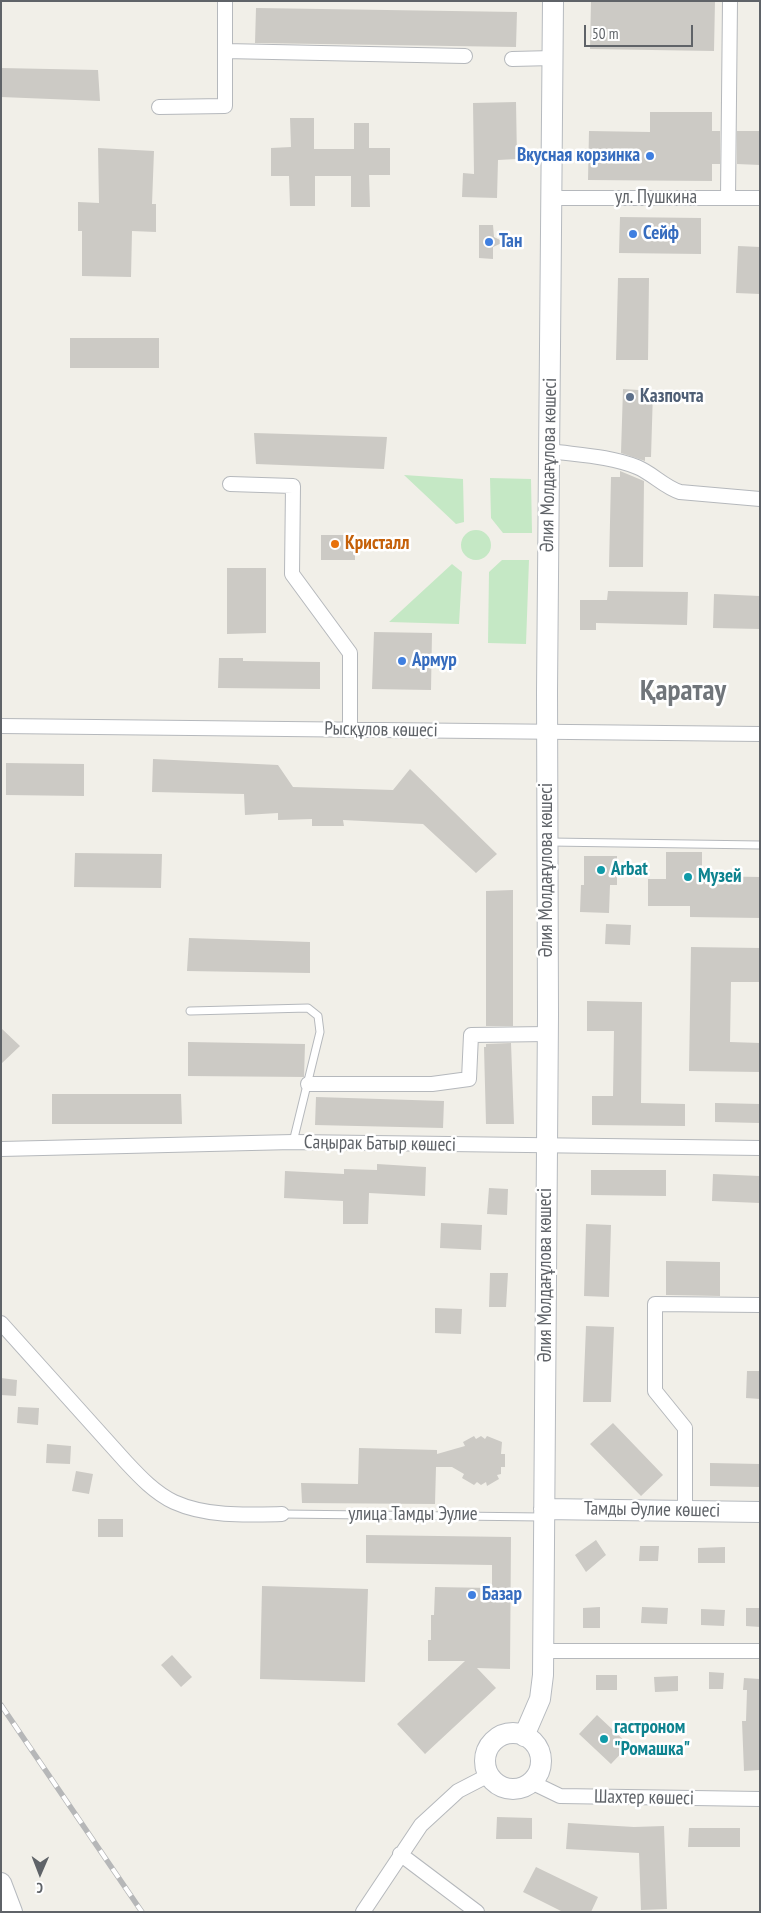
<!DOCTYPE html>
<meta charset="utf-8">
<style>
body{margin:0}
#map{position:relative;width:761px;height:1913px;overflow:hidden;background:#f1efe8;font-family:"PT Sans Narrow",sans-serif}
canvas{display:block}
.frame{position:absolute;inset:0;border:2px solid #5f6368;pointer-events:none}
.north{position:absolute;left:15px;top:1848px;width:50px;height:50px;-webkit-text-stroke:4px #fff;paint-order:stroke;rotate:181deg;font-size:14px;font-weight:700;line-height:20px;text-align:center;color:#5f6368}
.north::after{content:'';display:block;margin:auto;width:18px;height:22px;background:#5f6368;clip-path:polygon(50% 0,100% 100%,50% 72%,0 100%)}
.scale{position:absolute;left:584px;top:25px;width:109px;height:22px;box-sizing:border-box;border:2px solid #5f6368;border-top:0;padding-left:6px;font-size:15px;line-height:18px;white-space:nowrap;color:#5f6368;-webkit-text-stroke:4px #fff;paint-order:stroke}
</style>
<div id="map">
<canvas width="761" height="1913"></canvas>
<div class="frame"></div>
<div class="north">С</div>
<div class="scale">50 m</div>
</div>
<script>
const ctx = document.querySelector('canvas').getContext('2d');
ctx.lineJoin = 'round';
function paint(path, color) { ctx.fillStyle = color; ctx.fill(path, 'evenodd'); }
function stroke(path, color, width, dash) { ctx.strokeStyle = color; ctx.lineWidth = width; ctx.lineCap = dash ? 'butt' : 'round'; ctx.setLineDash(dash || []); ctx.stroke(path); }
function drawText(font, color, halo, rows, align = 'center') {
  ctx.font = font + ' "PT Sans Narrow",sans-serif'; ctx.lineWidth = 5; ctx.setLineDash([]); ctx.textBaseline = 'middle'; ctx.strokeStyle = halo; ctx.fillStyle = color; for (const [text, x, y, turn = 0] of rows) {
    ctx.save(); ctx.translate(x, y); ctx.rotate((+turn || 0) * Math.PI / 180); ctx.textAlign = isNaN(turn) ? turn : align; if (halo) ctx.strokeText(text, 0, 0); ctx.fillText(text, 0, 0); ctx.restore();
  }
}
const green = new Path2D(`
 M404,475L463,479L464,522L456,524Z
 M490,478L531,479L532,533H503L491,518Z
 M461 545a15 15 0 1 1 30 0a15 15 0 1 1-30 0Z
 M502,560H529L526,644L488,643L489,572Z
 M452,564L462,572L459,624L389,622Z`);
const building = new Path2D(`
 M591,1H715L714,51L590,49Z
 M256,8L517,12L516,47L255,43Z
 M1,68L98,70L100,101L1,97Z
 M516,102L517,159L498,160L497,198L462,197L463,173L474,174L473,103Z
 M650,112H712V131H720V164H712V181L588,180L589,131L650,132Z
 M290,118H314V149H354V123H369V148H390V175H369L370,207H351V176H315V206H290L289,176H271V148L291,147Z
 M737,131H760V165L737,164Z
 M98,148L154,151L152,204H156V232L132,231L131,277L82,276V231H78V202L99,203Z
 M620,217L701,218V254L619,253Z
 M479,225H493L494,237L504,242L493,247V259L479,258Z
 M738,246L760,247V294L736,293Z
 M618,278H649L648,360H616Z
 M70,338H159V368H70Z
 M623,389L653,391L651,457H645V461L621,453Z
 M254,433L387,437L384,469L256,464Z
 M620,471L644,481L643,567H609L611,477H620Z
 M321,535H355V560H321Z
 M227,568H266V633L227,634Z
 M608,591L688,592L687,625L596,623V630H580V600H607Z
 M714,594L760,596V629L713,628Z
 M374,632L432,633L431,690L372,689Z
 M219,658H243V661L320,662V689L218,688Z
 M153,759L278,765L293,787L393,790L410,769L497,854L476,873L423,824L343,820L344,826H312V819L278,820V813L245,815L244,794L152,792Z
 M6,763L84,764V796L6,795Z
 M666,852H702V876L760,877V918L690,917V906H648V879H666Z
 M75,853L162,854L161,888L74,887Z
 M584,856H617V885H610L609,913L580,912L581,885H584Z
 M513,890V1026H486V891Z
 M606,924L631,925L630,945L605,944Z
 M189,938L310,942V973L187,971Z
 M691,947L760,948V982H731L730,1042L760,1043V1072L689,1071Z
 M587,1001L642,1002L641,1103L685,1104V1126L592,1125V1096H613L614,1031H587Z
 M1,1028L20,1046L1,1064Z
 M188,1042L305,1044L304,1077L188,1076Z
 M511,1043L514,1124H486L484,1047H486V1044Z
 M52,1094H181L182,1124H52Z
 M316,1097L444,1101L443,1128L315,1125Z
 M715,1103L760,1104V1123L715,1122Z
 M377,1164L426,1167L425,1196L369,1193L368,1224H343V1201L284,1198L285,1171L344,1174V1169L377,1170Z
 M591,1170H666V1196L591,1195Z
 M713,1174L760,1176V1203L712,1201Z
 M489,1188L508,1189L507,1215L487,1214Z
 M441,1223L482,1225L481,1250L440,1248Z
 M586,1224L611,1225L609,1297L584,1296Z
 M666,1261L720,1262V1296L666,1295Z
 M490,1273H508L506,1307H489Z
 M435,1308L462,1309L461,1334L435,1333Z
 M586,1326L614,1327L611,1402H583Z
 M747,1371H760V1399L746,1398Z
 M1,1378L17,1380L16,1396L1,1395Z
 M18,1407L39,1408L38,1425L17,1423Z
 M613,1423L663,1475L641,1496L590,1444Z
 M474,1436L476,1439L481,1436L485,1439L487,1436L502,1442L501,1454H505V1467H501V1474L497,1475L499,1479L487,1486L486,1482L481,1485L477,1482L474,1485L462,1478L464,1474L452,1467H436L435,1504L302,1503L301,1483L358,1484L359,1448L437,1450V1454L465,1446L463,1442Z
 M47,1444L71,1446L70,1464L46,1463Z
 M710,1463L760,1464V1487L710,1486Z
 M76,1471L93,1474L89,1494L72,1491Z
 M98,1519H123V1537H98Z
 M366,1535L511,1537L510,1669L477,1668L496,1688L425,1754L397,1724L465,1661H428V1640H431V1615H434L435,1587L492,1588V1565L366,1563Z
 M596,1540L606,1555L586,1572L575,1555Z
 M640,1546H659L658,1561H639Z
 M725,1547V1563H698V1548Z
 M262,1586L368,1589L365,1682L260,1679Z
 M600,1607V1628H583V1608Z
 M642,1607L668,1608L667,1624L641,1623Z
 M746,1608H760V1627L746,1626Z
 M701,1609L725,1610L724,1626L701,1625Z
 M172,1655L192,1677L181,1687L161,1665Z
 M709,1672L724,1673L723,1689H709Z
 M596,1675H617V1690H596Z
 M678,1676V1691L655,1692L654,1677Z
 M744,1678L760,1679V1770L744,1771L742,1721H746L747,1690H743Z
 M597,1715L629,1745L611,1764L579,1734Z
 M497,1817L532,1818V1839H496Z
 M568,1823L634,1827L664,1826L667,1909L641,1910L639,1853L566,1849Z
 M689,1828H740V1847H688Z
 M536,1867L598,1897L591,1912H563L523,1892Z`);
const lane = new Path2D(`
 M550,842L760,845
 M190,1011L308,1008L318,1016L320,1032L293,1142
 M282,1514L542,1517`);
const street = new Path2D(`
 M225,51L465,56
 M512,59L553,58
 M159,107L225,106V1
 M553,198H760
 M728,198L730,1
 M550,451C578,455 610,456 637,467C652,473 664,487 680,492L760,499
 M230,484L293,486L292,574L350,653V730
 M1,726L760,734
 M308,1084H432L469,1079L471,1035L548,1034
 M1,1149L293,1142L760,1148
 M1,1323L126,1462C140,1477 155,1493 174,1502C207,1517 247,1515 282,1514
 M685,1511V1428L655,1391V1304L760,1305
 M544,1651H760
 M531,1782L560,1796L760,1799
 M400,1854L477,1912
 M363,1912L421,1825L458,1791L489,1775`);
const secondary = new Path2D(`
 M544,1509L760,1512
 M485 1761a28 28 0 1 1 56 0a28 28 0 1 1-56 0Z
 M524,1736L540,1699L543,1675L548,1015L547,691L553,1
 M1,1883L12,1912`);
const rail = new Path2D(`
 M1,1705L142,1912`);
const markers = [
 [650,156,5,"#3f7fe0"],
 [633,234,5,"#3f7fe0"],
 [489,242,5,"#3f7fe0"],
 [630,397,5,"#5c6f8a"],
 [335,544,5,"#e8710a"],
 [402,661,5,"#3f7fe0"],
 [601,870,5,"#0f9aa8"],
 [688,877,5,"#0f9aa8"],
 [472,1595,5,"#3f7fe0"],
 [604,1739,5,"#0f9aa8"]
];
const shopNames = [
 ["Вкусная корзинка",640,156,"right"],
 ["Сейф",643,234],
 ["Тан",499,242],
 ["Армур",412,661],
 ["Базар",482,1595]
];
const streetNames = [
 ["ул. Пушкина",656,198],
 ["Әлия Молдағұлова көшесі",549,465,-89],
 ["Рысқұлов көшесі",381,730,1],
 ["Әлия Молдағұлова көшесі",547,870,-90],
 ["Саңырак Батыр көшесі",380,1144,1],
 ["Әлия Молдағұлова көшесі",546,1275,-90],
 ["Тамды Әулие көшесі",652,1510,1],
 ["улица Тамды Эулие",413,1515],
 ["Шахтер көшесі",644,1798,1]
];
const serviceNames = [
 ["Казпочта",640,397]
];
const foodNames = [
 ["Кристалл",345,544]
];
const cultureNames = [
 ["Arbat",611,870],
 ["Музей",698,877],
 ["гастроном",614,1728],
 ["\"Ромашка\"",614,1750]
];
const townNames = [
 ["Қаратау",683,692]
];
paint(green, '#c5e8c5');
paint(building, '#cccac5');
stroke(lane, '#b5b8bc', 9);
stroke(street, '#b5b8bc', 16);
stroke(secondary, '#b6babf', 22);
stroke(lane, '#fff', 7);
stroke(street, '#fff', 14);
stroke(secondary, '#fff', 20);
stroke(rail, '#b6b7b8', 5.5);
stroke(rail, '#fff', 4, [11]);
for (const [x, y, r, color] of markers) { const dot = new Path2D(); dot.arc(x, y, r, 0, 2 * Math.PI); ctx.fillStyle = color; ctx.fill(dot); stroke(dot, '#fff', 2); }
drawText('bold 19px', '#366cbe', '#fff', shopNames, 'left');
drawText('19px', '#5f6368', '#fff', streetNames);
drawText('bold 19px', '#4e5e75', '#fff', serviceNames, 'left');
drawText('bold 19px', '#c56008', '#fff', foodNames, 'left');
drawText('bold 19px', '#0d838f', '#fff', cultureNames, 'left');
drawText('bold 29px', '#70757a', '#fff', townNames);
</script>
